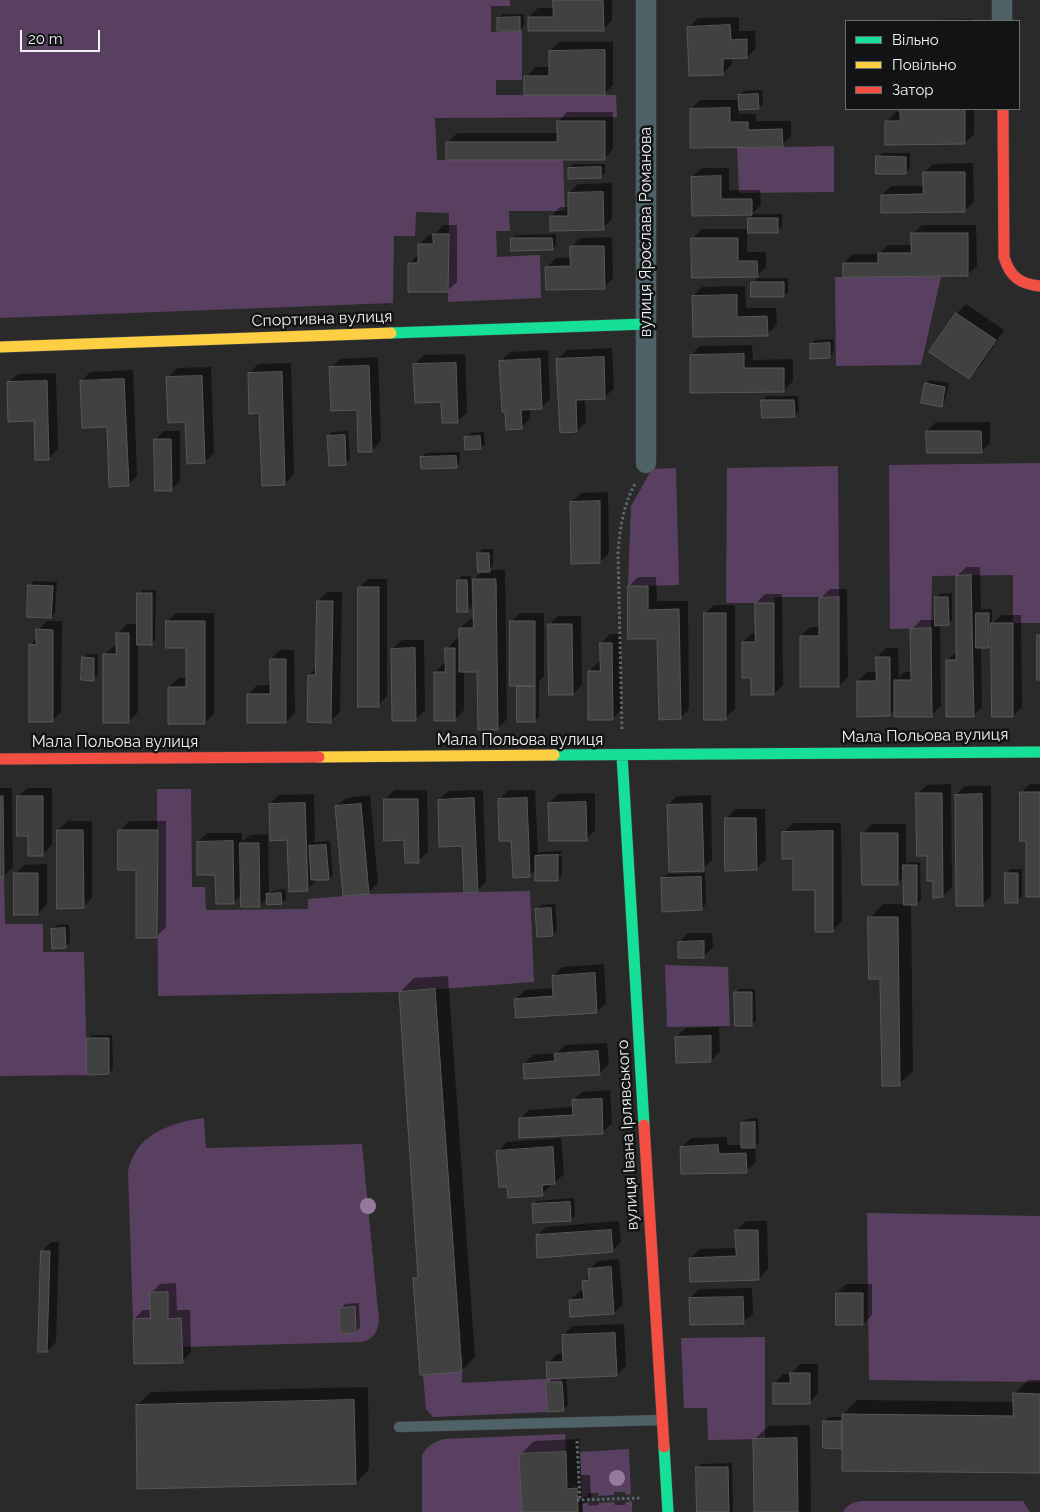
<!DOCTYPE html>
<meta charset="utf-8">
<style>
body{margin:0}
#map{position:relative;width:1040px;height:1512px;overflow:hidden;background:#2a2a2b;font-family:Raleway,sans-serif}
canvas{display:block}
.legend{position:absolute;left:845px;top:20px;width:175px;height:90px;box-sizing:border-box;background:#121314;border:1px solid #6b6c6d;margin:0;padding:6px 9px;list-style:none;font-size:15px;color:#f1f2f3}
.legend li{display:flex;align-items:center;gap:10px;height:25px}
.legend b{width:25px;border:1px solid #6b6c6d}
.scale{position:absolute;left:20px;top:30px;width:80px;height:22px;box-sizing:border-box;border:2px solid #f1f2f3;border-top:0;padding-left:6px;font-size:15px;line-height:18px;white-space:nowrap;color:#f1f2f3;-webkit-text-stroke:4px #121314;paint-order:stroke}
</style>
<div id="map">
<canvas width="1040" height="1512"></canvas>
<ul class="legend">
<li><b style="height:6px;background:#16e098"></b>Вільно</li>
<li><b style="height:6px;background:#ffcf43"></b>Повільно</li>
<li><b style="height:6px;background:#f24e42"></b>Затор</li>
</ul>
<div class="scale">20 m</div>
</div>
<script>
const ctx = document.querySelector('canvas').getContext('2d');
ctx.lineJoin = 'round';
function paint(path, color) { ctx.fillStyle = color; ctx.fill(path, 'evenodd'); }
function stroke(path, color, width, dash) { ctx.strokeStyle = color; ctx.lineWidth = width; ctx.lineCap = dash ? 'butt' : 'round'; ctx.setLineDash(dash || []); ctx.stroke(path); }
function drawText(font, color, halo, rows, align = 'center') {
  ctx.font = font + ' Raleway,sans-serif'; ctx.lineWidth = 5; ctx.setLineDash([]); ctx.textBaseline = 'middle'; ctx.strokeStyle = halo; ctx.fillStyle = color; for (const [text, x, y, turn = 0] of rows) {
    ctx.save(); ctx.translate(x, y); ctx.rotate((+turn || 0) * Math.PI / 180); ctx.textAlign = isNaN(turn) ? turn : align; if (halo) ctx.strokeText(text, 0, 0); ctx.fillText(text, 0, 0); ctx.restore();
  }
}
const green = new Path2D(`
 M0,0H510V6H491V32L522,31V80H496V95H616L617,117L435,118L437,160H563L565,211H509L510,231H496L497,257L540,255L541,298L448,302L449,213L416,212L415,236H394L393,303L0,318Z
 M834,146V192L739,193L737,148Z
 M835,277H941L921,365L836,366Z
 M1040,463V623H1013V575L932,576L931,628L890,629L889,465Z
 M838,466L839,597H774V603H726L727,468Z
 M676,468L679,585L628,586L631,506L652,469Z
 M157,789H191L192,887H205L206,910L308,909V899L369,894L530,891L534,982L399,992L158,996Z
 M0,877H4L5,924H43V952H84L87,1075L0,1076Z
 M665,965L728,967L730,1026L667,1027Z
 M204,1118L206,1148L362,1144L379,1321C377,1333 374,1339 361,1342L182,1347L181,1319H168L167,1292H150V1318L133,1319L128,1172C129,1167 130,1161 133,1157C144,1131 179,1121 204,1118Z
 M867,1213L1040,1216V1382L869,1380Z
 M765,1337V1439L708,1440L707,1408H684L681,1338Z
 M462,1372V1383L562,1378V1382H546L548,1412L433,1417L426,1409L423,1375Z
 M565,1434L566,1452L519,1454L522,1512H422V1456C427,1445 433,1443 444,1439Z
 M629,1449L631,1494L626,1495L625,1492H614V1495L598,1496V1493H588V1497H582L580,1452Z
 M632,1501V1512H583L582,1503H588L589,1506L598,1505L599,1503L614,1502L615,1505H625L626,1502Z
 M863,1501H1023L1030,1512H843C848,1504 853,1502 863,1501Z`);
const shadow = new Path2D(`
 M554,0H612V20L603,29L529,17L538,8H555Z
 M503,14H524V25L520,30L498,18Z
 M739,17V31H755L756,48L747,57L732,58V64L723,73L689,27L698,18Z
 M971,19V21H937L938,20Z
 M559,42H613V85L604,94L526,77L535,67H550V51Z
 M762,90L763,104L759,108L739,109V114H756V121H791V136L782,145L691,109L700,100H740L739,95L744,91Z
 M901,109H974V134L965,143L887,122L896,112H901Z
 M567,112H613V149L604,159L448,142L457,133H558V122Z
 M882,153H910V168L905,173L878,157Z
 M973,163L974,202L964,211L882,195L891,186H924V173L933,164Z
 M573,164H605V173L601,177L569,168Z
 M702,168H729V190H760L761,205L751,214H693L692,177Z
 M612,183V219L603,228L551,216L560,207H569V193L578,184Z
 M753,214H782V227L777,231H747V252H766V267L757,276L692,239L702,229H749V219Z
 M443,225H457V282L447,291L410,263L419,254L420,244L429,235H434Z
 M922,225H976L977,266L967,275L844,263L853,254H879L888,245H913V234Z
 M556,234V245L552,249L512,239L516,235Z
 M612,237L613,278L604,288L547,267L556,258H571V247L580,238Z
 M757,278H788V292L783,296L753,283Z
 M745,286L746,308H776L777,325L767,334L693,296L702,287Z
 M966,304L1004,330L978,369L969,378L931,352L957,313Z
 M833,339L834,352L830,356L811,344L815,340Z
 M752,345L753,360L793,359V381L784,390L691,355L700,346Z
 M612,348L614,388L605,397L585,398L586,422L577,431L558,359L567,350Z
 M548,350L550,399L541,408L530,409V418L521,428L501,361L510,352Z
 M465,354L467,412L458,421L414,364L424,355Z
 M378,357L381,441L372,450L358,408L331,368L340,359Z
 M291,363L294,474L285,484L249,373L258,364Z
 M211,367L214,453L205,462L168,378L177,368Z
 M133,370L137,476L128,485L108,426L81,381L90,372Z
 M56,373L58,449L49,458L35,420L8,383L18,374Z
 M930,380L949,383L945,401L941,406L926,384Z
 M767,396H798L799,411L795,416L763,401Z
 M936,422H990V443L981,452L927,431Z
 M164,431H180V481L171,490L155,440Z
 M348,431L350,459L346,464L328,437L332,432Z
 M484,432L485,444L480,448L465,437L470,433Z
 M460,452V462L456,466L422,457L426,453Z
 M608,492L609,553L600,562L572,502L581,493Z
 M483,549H493V566L489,570H505L507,719L497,729L478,671H464V710L455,719L435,672L444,663H447V649L456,639H461L460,628L470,619H475L474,579L483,571L478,553Z
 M966,567H980L981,609H992V624L1002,615H1021L1022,707L1013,716L993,642L988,647H981L982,707L973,716L947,661L956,652L957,576Z
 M462,576H471L472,606L467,611L458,581Z
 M638,577H656L657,601H688L689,709L680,718L659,638L629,586Z
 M368,579H387V696L378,706L359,588Z
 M34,581L57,582L55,613L51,617L30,586Z
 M830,589H847L848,677L839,686L801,636L810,627H821V598Z
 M143,590H156L155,640L151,644H138V712L129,721L104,655L114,646H118V634L127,624H138V594Z
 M327,592H342L340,712L330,721L309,675L317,668L318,601Z
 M952,593V620L948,624H940L941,706L931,715L896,709L890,715L858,681L867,672H877V657L886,648H898L899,678L904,672H912V629L921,620H936V598L940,594Z
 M765,594H782L783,685L774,694L752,677L743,642L752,633H756V603Z
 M714,605H735V709L725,718L705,614Z
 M176,613H214V714L205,723L169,687L179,678H187V647L167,622Z
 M520,613H544V676L539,681V717L535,721L518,685L511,622Z
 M558,616H581L582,685L573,694L549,625Z
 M47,621H62L61,712L52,721L30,645L38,637V630Z
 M610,634H621V710L612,719L589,672L598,662H601V643Z
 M402,640H424L425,710L416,719L392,649Z
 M280,650H294L295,713L286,722L248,695L257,685H271V659Z
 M88,654H98V675L93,680L83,658Z
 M951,784L952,887L943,896L934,880L928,855L917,794L927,785Z
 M1030,784H1040V896L1028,839L1021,793Z
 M965,786H991V896L982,905L956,795Z
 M0,788H12L13,867L4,876H0Z
 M27,788H52V845L43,854L29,835L18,797Z
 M394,790H427L428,852L418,861L385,800Z
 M483,790L486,882L477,891L463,845L439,800L448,791Z
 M508,790H535L538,854L540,852L562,851V854H538V857L562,856V875L558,880L536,869L529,876L513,840L499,800Z
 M595,793V830L586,839L549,803L558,794Z
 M314,794L315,842L330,841L333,875L329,879H316V881L307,890L288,839L270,804L279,795Z
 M370,795L378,883L369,892L336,807L346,798Z
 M711,795L712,860L703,869L668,805L677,796Z
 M735,809H765L766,860L756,869L726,819Z
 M68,821H92V898L83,907L58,830Z
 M129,821H166V927L157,936L138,868L120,831Z
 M793,823H841L842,921L833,930L816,889L794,858L784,832Z
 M872,824H906V864L908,862H920L921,900L917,904H911L913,1071L899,1084L870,918L883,904H905L904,876L897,884L863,834Z
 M207,833H242V842L250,835L268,834L269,894L272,891L285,889L286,899L281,903L268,897L260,906L242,894L234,902L198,842Z
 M47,864V904L38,914L15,874L24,865Z
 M1010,869H1022V897L1017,902L1006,874Z
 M705,873L706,904L701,909L663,879L667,874Z
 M555,904L557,930L553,935L536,909L541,905Z
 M69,924L70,942L66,947L52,929L57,925Z
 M688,933H712L713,947L704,956L679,943Z
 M604,964L606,1003L597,1012L516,999L525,990L554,988L553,976L562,967Z
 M448,976L475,1357L461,1371L415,1279L419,1274L400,992L414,978Z
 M739,989H755L756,1020L752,1024L735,993Z
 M719,1027L720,1051L711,1061L676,1037L686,1028Z
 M92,1035H112L113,1069L109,1073L88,1039Z
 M607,1043L609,1064L600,1073L524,1064L533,1055L557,1053L565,1045Z
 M610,1090L612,1123L603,1132L520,1119L529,1110L573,1107V1101L582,1092Z
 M758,1118L759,1142L755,1146L756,1162L746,1171L682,1147L691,1138L727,1137V1145H742V1123L746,1119Z
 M561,1138L564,1174L555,1183H551V1185L542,1194L508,1185L498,1151L507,1142Z
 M574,1198L575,1216L571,1220L533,1205L537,1201Z
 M619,1221L621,1242L612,1251L537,1236L546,1227Z
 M746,1221H767L768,1269L759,1279L691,1258L700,1249L737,1248V1230Z
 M51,1242H59L56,1342L47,1351L42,1251Z
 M619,1259L623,1304L614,1313L570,1300L580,1291H584V1281L590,1275L589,1270L598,1261Z
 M176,1283L177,1310H190L191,1352L182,1362L134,1319L143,1310H151V1293L160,1284Z
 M846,1284H872V1315L863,1324L837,1293Z
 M752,1288L753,1314L743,1323L690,1298L699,1289Z
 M359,1303L360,1328L355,1332L341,1308L345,1304Z
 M624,1324L626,1366L616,1375L566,1377L568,1405L563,1410L548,1383L553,1378L548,1363L557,1354L564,1353L563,1336L572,1326Z
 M800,1364H818V1393L809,1403L774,1384L783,1374H791Z
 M1028,1380H1040V1472L843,1448L824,1421L829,1417H844V1414L857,1400L1014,1402V1394Z
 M368,1387L369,1469L356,1483L137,1405L151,1392Z
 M810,1425L811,1512H755L754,1440L768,1426Z
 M579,1439L581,1475H590L591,1497L582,1505L583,1512H523L520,1455L534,1441Z
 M732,1463L733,1512H698L697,1468L701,1464Z`);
const building = new Path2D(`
 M553,0H603L604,31H528V17H553Z
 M520,17V31H497V18Z
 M730,25L731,40L747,39V58L723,59V75L689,76L687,27Z
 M605,50V95H524V76H549V51Z
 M758,94L759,109L739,110L738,95Z
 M730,108V122H748V130L782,129L783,147L690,148V109Z
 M900,109H965V144L885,145V121H900Z
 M557,121H605V160H446V142H557Z
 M876,156L906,157V174H876Z
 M601,167V178L568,179V168Z
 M923,172H965V212L881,213V195L923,194Z
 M721,176V199H752V215L692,216L691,177Z
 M603,192L604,230L550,231V216H568V193Z
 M748,218H778V233H748Z
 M911,233H968V276L843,277V263H878V253H911Z
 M433,234H449L448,292H408V263H418V244H433Z
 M511,238H552L553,250L511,251Z
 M691,238H738V261H757L758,277L692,278Z
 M570,246H604L605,289L546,290L545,267L570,266Z
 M751,282H784V297H751Z
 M737,295V317L767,316L768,336L693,337L692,296Z
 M956,313L996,340L969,379L929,352Z
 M830,343V358L810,359V344Z
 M744,354V368H784V392L690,393V355Z
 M604,357L605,399L576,400L577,432L560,433L556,359Z
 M540,359L542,409L521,410L522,429L506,430L505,412H502L499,361Z
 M456,363L458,423H442L441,402L415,403L413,364Z
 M369,366L372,452H358L357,410L331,411L329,367Z
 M282,372L285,485L262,486L259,413L249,414L248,373Z
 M202,376L205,463L187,464L185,422L168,423L166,377Z
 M124,379L129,486L109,487L107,427L82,428L80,381Z
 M47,381L49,460H35L34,421L8,422L7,382Z
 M925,383L945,387L942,407L921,403Z
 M761,400H794L795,417L762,418Z
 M926,431H981L982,453H927Z
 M345,435L346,465L329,466L327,436Z
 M480,436L481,449L465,450L464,437Z
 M154,439H171L172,491H155Z
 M456,456L457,468L421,469L420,457Z
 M600,501V563L571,564L570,502Z
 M477,553H489L490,572H478Z
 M971,575L974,717H946V660H956V576Z
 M473,579H496L498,730H478L477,672H459V628H473Z
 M457,580H467L468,612H457Z
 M28,585L53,586L51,618L27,617Z
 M628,586H648V610L679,609L681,719L659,720L657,639H628Z
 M358,587H379V707H358Z
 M137,593H152V645H137Z
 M839,597V687H800V636H819V598Z
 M935,597H948L949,625L935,626Z
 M317,601H333L331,723L307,722L308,675H315Z
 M755,603H774V695H751V678H742V642H755Z
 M704,613H726V720H704Z
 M976,613H989V648H976Z
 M166,621H205V724H168V687H186V648H166Z
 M510,621H535V686H510Z
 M991,623H1013V717H992Z
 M548,624H572L573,695H549Z
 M931,628L932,717H894V680H911L910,629Z
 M36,629L53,630V722H29V644L36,645Z
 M116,633H129V723H103V654H116Z
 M1037,635H1040V680H1037Z
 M600,643H612L613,720H588V671H600Z
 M415,648L416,721H392L391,649Z
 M445,648H455V721H434V672H445Z
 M82,657L94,658V681L81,680Z
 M876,657H890V716L857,717V681H876Z
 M270,659H286V723H247V694H270Z
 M517,686H535V722H517Z
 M1020,792H1040V897H1026V841H1020Z
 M916,793H942L943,897L933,898V881H927V856H917Z
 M982,794L983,906H956L955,795Z
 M3,796L4,877H0V797Z
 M17,796H43V856H28V836H17Z
 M474,798L478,892L464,893L462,846L439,847L438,800Z
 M527,798L530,877L513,878L511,841H499L498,799Z
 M384,799H418L419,863H405L404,840L384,841Z
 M586,802L587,841H549L548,803Z
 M305,803L308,891L289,892L287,840L270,841L269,804Z
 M361,804L369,894L343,896L335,806Z
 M702,804L704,871L669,872L667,805Z
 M725,818H756L757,870L725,871Z
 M57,830H83L84,908L57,909Z
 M118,830H158L157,938H136V870H118Z
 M833,831V932H815V890H793V859H782V832Z
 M861,833H898V885H862Z
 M233,841L234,904H216L215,875H197V842Z
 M240,843H259L260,907H241Z
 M326,845L329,880H311L309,846Z
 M558,855V881H535V856Z
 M903,865H917V905H904Z
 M14,873H38V915H14Z
 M1005,873H1018V903H1005Z
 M701,877L702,910L662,912L661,878Z
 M281,893L282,904L267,905L266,894Z
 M551,908L553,936L537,937L535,909Z
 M868,917H898L900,1086H882L880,979H869Z
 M65,928L66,948L52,949L51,929Z
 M704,941V958H678V942Z
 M595,973L597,1013L516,1018L514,999L553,996L552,976Z
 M435,989L462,1372L420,1375L413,1278H418L399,992Z
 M734,992H752V1026H735Z
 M711,1036V1062L676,1063L675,1037Z
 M87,1038H109V1074L87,1075Z
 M598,1051L600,1075L524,1079L523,1064L555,1061L554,1054Z
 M602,1099L603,1134L519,1138V1118L573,1115L572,1100Z
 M755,1122V1148H741V1123Z
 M718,1145L719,1154L746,1153L747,1173L681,1174L680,1147Z
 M553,1147L555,1184L542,1185L543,1196L508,1198L507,1187H499L496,1151Z
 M570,1202L571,1221L533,1223L532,1204Z
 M611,1230L613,1252L537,1258L536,1235Z
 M735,1230H758L759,1280L690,1282L689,1258L736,1256Z
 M41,1251H50L47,1352H38Z
 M611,1267L614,1314L570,1317L569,1300L584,1299L582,1281L589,1280L588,1269Z
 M150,1292H168V1319L181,1318L183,1363L134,1364L133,1319L150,1318Z
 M836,1293H863V1325H836Z
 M743,1297L744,1324L690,1325L689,1298Z
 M355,1307L356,1333L340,1334L339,1308Z
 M615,1333L617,1376L547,1379L546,1362H563L562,1335Z
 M790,1373H810V1404H773V1383H790Z
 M546,1382H562L564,1411L548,1412Z
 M1013,1393L1040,1394V1473L842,1471V1414L1013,1416Z
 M354,1400L356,1484L137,1489L136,1405Z
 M823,1421H842V1449L823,1448Z
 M797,1438L798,1512H754L753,1439Z
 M566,1452L567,1489L577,1488L578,1512H522L519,1454Z
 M696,1467H728L729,1512H697Z`);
const path = new Path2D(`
 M622,729L618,553C620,528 623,506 635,484
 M577,1441L580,1500
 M577,1500L642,1498`);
const lane = new Path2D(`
 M399,1427L661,1420`);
const street = new Path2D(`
 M646,0V463
 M1002,0V21`);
const fast = new Path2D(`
 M391,333L646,324
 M554,755L1040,752
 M622,755L644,1125
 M664,1447L668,1512`);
const slow = new Path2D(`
 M0,347L391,333
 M319,757L554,755`);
const jam = new Path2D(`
 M1003,109L1004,257C1010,277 1020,284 1040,286
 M0,759L319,757
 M644,1125L664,1447`);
const trees = [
 [368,1206],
 [617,1478]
];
const streetNames = [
 ["вулиця Ярослава Романова",646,232,-90],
 ["Спортивна вулиця",322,319,-2],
 ["Мала Польова вулиця",925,736,-1],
 ["Мала Польова вулиця",520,740],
 ["Мала Польова вулиця",115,742],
 ["вулиця Івана Ірлявського",628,1135,-93]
];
paint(green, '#5a4060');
paint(shadow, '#0007');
paint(building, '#414141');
stroke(building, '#585859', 1);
stroke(lane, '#464647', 11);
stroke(street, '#464647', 21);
stroke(fast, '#464647', 12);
stroke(slow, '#464647', 12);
stroke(jam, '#464647', 12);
stroke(path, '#5c696c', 3, [2.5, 2.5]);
stroke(lane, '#4e6267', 10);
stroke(street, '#4e6267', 20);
stroke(fast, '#16e098', 11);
stroke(slow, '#ffcf43', 11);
stroke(jam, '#f24e42', 11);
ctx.fillStyle = '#96799e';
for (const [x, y] of trees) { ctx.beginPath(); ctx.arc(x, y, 8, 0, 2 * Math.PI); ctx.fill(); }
drawText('16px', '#f1f2f3', '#121314', streetNames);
</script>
